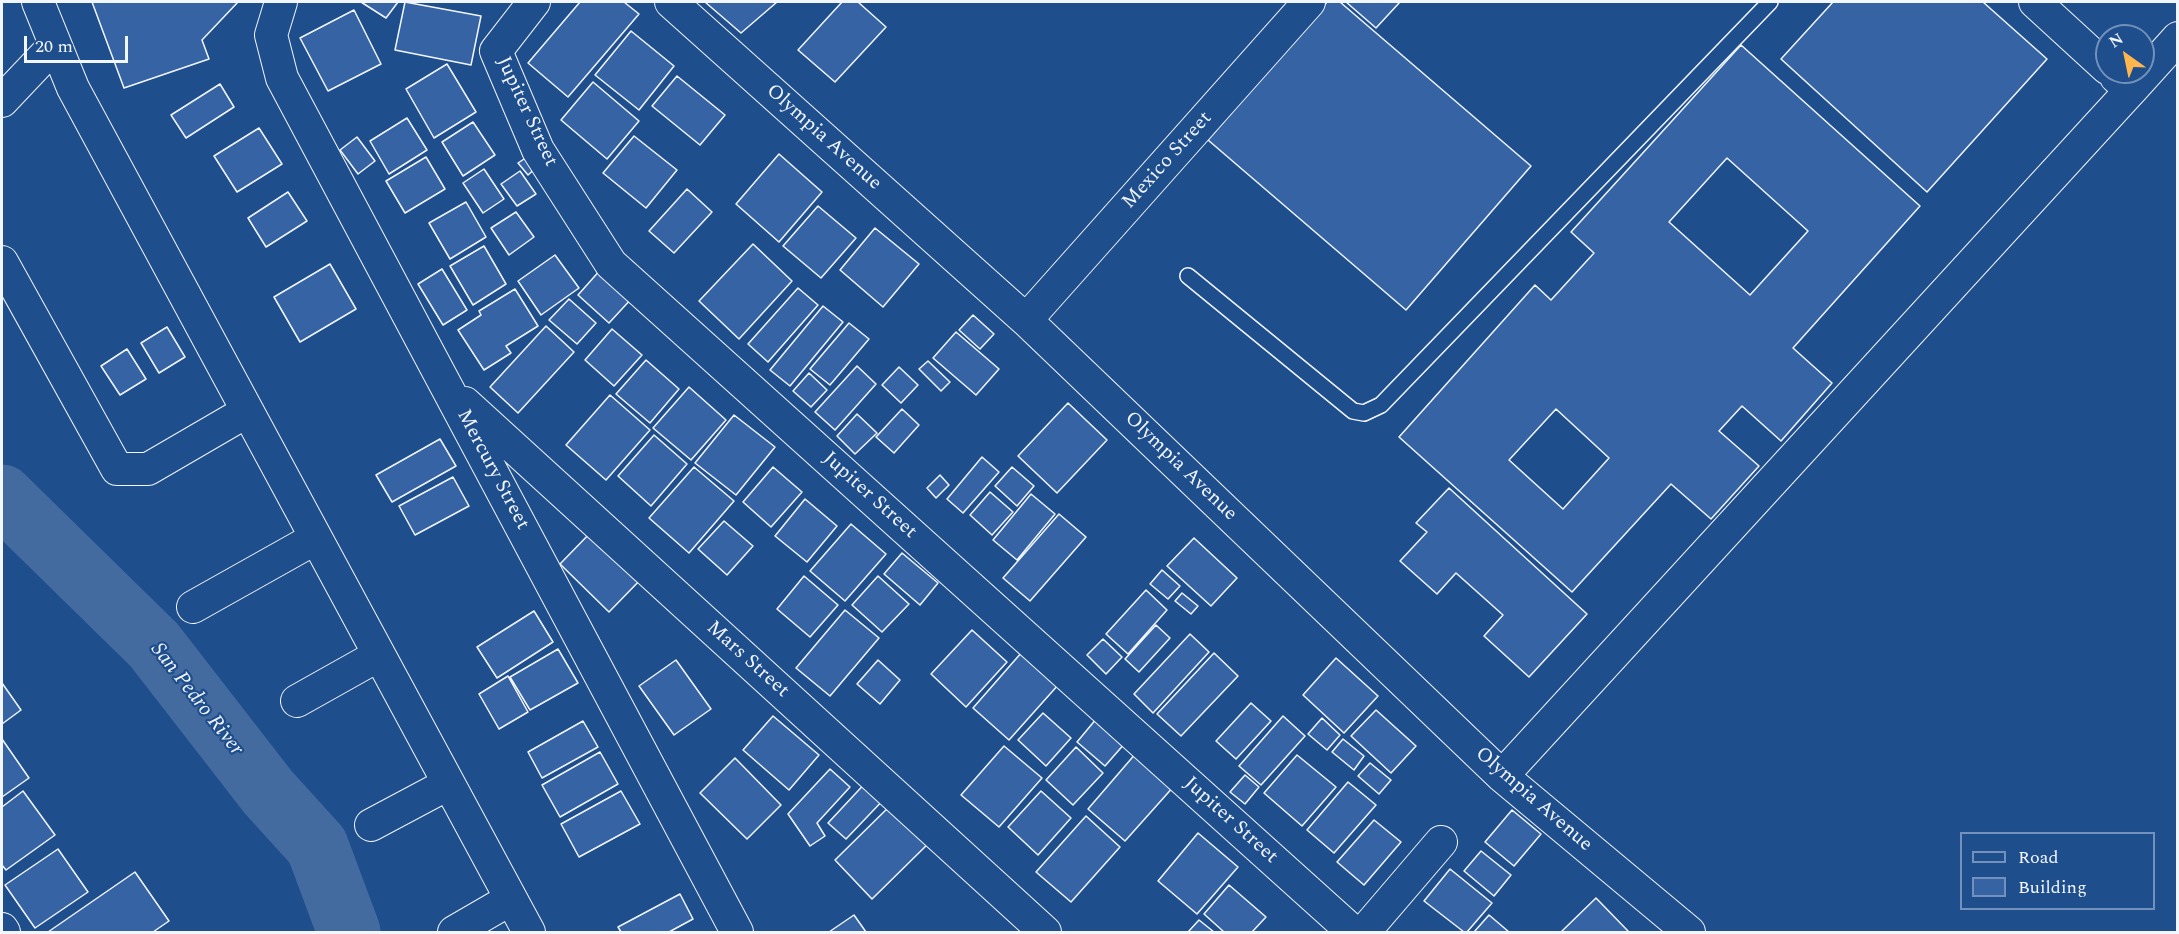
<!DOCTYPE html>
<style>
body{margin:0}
#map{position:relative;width:2179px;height:934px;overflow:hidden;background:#1f4e8c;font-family:Spectral,serif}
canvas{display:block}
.frame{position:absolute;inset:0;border:3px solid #f2f6ff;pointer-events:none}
.legend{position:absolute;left:1960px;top:832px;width:195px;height:78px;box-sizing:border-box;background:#1f4e8c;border:2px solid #7391ba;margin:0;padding:8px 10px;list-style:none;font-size:18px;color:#f2f6ff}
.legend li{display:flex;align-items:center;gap:12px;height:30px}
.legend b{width:30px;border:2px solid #7391ba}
.north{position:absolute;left:2095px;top:24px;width:60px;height:60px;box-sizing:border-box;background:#1f4e8c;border:2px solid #7391ba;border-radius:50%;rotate:327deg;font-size:16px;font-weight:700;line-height:24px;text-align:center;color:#f2f6ff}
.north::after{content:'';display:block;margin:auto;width:21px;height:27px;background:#ffb74d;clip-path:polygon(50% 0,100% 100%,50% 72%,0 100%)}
.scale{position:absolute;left:24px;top:36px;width:104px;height:27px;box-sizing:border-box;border:3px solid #f2f6ff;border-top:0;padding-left:8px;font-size:18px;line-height:21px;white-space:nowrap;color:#f2f6ff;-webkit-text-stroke:4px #1f4e8c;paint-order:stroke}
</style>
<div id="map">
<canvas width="2179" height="934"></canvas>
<div class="frame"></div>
<ul class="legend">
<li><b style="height:8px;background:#1f4e8c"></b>Road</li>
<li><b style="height:16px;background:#3563a3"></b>Building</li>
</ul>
<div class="north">N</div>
<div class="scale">20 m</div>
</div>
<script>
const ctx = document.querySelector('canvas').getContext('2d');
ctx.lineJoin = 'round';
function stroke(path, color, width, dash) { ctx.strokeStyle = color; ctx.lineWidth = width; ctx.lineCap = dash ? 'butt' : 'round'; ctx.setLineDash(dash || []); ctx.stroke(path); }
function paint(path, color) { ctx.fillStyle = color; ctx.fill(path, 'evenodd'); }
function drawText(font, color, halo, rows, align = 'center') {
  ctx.font = font + ' Spectral,serif'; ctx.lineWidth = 4.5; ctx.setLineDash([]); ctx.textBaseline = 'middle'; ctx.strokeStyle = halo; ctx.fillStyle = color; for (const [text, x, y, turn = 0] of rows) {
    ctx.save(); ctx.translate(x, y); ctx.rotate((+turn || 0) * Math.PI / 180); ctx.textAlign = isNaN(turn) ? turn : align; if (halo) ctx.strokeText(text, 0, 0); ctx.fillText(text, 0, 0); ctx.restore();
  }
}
const river = new Path2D(`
 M2,496L154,645L268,792L317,846L349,932`);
const building = new Path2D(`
 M92,2H238L202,40L209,59L124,88Z
 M361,2H398L386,18Z
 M405,2L481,16L471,65L395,50Z
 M580,2H624L639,14L568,97L528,63Z
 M705,2H777L741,33Z
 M842,2H858L886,27L835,82L798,50Z
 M1327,2H1340L1531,166L1406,310L1208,140Z
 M1346,2H1400L1376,28Z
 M1833,2H1983L2047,59L1927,192L1781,59Z
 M354,10L381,64L328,91L300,38Z
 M631,31L674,66L639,110L595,75Z
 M1741,45L1920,206L1793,348L1832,383L1781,441L1742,406L1719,431L1759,466L1711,519L1671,484L1572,592L1399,437L1535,285L1551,300L1594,253L1571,232ZM1727,158L1808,231L1750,295L1669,222ZM1556,409L1609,458L1563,509L1509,460Z
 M447,64L476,112L434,138L406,89Z
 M677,76L725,115L700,145L652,106Z
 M593,82L639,121L607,159L561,120Z
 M220,84L234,107L186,138L171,115Z
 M407,118L427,150L389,174L370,141Z
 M473,122L495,155L463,176L442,142Z
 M259,128L282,164L237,192L214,156Z
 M634,136L677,170L646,208L603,173Z
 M357,137L375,161L358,174L340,150Z
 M779,154L822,192L779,242L736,204Z
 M530,155L538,166L528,175L518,163Z
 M426,157L445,189L405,213L386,181Z
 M484,169L504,199L483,213L463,183Z
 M520,171L536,194L517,206L501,184Z
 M687,189L712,212L674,253L649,231Z
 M288,192L307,221L266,247L248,218Z
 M466,202L486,237L450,259L429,223Z
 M818,206L856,238L821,278L783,246Z
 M516,212L534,237L509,255L491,228Z
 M875,228L919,264L883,307L840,270Z
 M753,244L792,281L739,339L699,301Z
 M484,246L506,284L473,305L450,266Z
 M555,255L579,288L541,315L518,281Z
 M330,264L356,309L300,342L274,297Z
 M602,268L633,297L609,323L578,295Z
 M442,269L467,310L443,325L418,284Z
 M798,288L818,305L768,362L748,344Z
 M515,289L538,326L506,346L511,353L484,370L458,330L481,315L479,311Z
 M569,299L596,323L577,344L549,320Z
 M823,306L843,322L790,386L770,370Z
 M973,315L994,334L980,349L959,330Z
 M849,323L869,339L830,385L810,369Z
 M546,326L574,352L518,413L490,387Z
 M167,327L185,357L159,373L141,343Z
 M612,329L642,355L614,386L585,360Z
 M956,332L999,369L976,395L933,358Z
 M127,349L146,379L120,395L101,366Z
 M646,360L679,389L650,423L616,394Z
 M928,361L950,382L941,391L919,369Z
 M857,366L876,384L835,430L815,412Z
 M899,367L918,385L901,403L882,385Z
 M809,373L827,390L811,407L793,391Z
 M689,387L726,420L691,460L653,428Z
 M610,395L650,430L606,480L566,445Z
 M1068,403L1107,440L1057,493L1018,456Z
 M902,409L919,425L894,453L876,437Z
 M857,414L877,433L855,454L837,436Z
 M734,415L775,447L736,495L695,463Z
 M654,435L687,464L651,506L618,476Z
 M440,439L456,466L392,502L376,475Z
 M982,457L999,472L963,513L947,499Z
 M694,467L734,501L689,553L649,518Z
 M773,467L802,492L771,527L743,502Z
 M1012,467L1034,486L1017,506L995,486Z
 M940,475L949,485L936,498L927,488Z
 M453,477L469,506L415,535L399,506Z
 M1449,488L1587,614L1529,677L1484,636L1503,615L1456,573L1437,594L1400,561L1427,532L1416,523Z
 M990,492L1013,512L992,535L970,515Z
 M1031,494L1055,514L1017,560L993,540Z
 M805,499L837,526L807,562L775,536Z
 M1059,514L1086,537L1030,601L1003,578Z
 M724,521L753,546L727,575L698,549Z
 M851,524L886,554L845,601L810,571Z
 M595,528L644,576L609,612L560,564Z
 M1194,538L1237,578L1211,606L1167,566Z
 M902,553L938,583L920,605L884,574Z
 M1162,570L1180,586L1168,599L1150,584Z
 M804,576L838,605L810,637L777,609Z
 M878,576L909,604L882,632L852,605Z
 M1146,590L1167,610L1128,654L1106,634Z
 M1182,593L1198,606L1191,614L1175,601Z
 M845,610L879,638L830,696L796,668Z
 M534,611L553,642L497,678L477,647Z
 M1156,625L1170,638L1139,672L1125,659Z
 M972,630L1007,662L966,707L931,674Z
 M1190,634L1209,652L1153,713L1134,694Z
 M1103,639L1122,657L1106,674L1087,655Z
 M558,649L578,683L530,710L510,677Z
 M1022,652L1059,684L1009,740L973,708Z
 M1214,653L1238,676L1181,736L1157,714Z
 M1336,658L1378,696L1344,733L1303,695Z
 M676,660L711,709L674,735L639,686Z
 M878,660L900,680L880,704L857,684Z
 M508,676L528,712L499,729L479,694Z
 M2,683L21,710L2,724Z
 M1251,703L1271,721L1236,759L1216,741Z
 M1376,710L1416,746L1391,773L1351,736Z
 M1043,713L1071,738L1046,766L1018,740Z
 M773,716L819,755L789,790L743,750Z
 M1283,716L1305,736L1261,785L1239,766Z
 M1097,718L1126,742L1105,766L1077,742Z
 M1322,718L1340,735L1327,750L1308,734Z
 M583,721L598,747L542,778L528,752Z
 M2,739L29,778L2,797Z
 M1343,739L1364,756L1354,770L1332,752Z
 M1004,746L1042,778L999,827L961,795Z
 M1076,747L1103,773L1073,805L1046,780Z
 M600,752L618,784L560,817L542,785Z
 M1137,752L1175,785L1125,841L1088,809Z
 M1297,755L1336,787L1302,826L1264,793Z
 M735,758L781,805L747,839L700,793Z
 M1370,763L1391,780L1379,794L1358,776Z
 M830,769L850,787L817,823L825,836L810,846L788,814Z
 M1245,775L1259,787L1245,804L1230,792Z
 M870,778L888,795L846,839L828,823Z
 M1348,782L1376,805L1334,853L1307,830Z
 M23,791L55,835L6,870L2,865V807Z
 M621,791L640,824L579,857L561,824Z
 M1041,791L1071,818L1038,855L1008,827Z
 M897,799L935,837L872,899L835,860Z
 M1512,810L1541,834L1514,866L1485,842Z
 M1086,816L1120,847L1071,902L1036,872Z
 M1374,820L1401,842L1364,885L1337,862Z
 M1198,833L1238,867L1197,914L1158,881Z
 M58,849L88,892L35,928L5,885Z
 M1481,851L1511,875L1494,896L1464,871Z
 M1450,869L1492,903L1467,932H1464L1424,901Z
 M135,872L169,921L153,932H48Z
 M1229,885L1266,917L1252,932H1224L1204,914Z
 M680,894L693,919L669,932H621L618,927Z
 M1596,898L1628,931L1626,932H1561Z
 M854,915L866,932H829Z
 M1489,915L1509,932H1474Z
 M1199,920L1214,932H1188Z`);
const service = new Path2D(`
 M1188,276L1353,411L1364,413L1381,405L1770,2`);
const minor = new Path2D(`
 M38,2L73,88L529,932
 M281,2L271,35L282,78L737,932
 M534,2L496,51L538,150L611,264L1353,932
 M671,2L1026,320L1502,776L1689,932
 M2035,2L2107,68
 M2116,77L2131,90L2178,38
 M2,101L54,46
 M2,262L117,469H148L246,412
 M1026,320L1309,2
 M465,403L1045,932
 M193,607L316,538
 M297,701L379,655
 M1502,776L2131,90
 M371,825L448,784
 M2,929L4,932
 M454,932L511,899
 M1364,932L1441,842`);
const streetNames = [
 ["Jupiter Street",526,112,65],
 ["Olympia Avenue",823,138,42],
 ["Mexico Street",1168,161,-48],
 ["Olympia Avenue",1180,467,44],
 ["Mercury Street",492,470,62],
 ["Jupiter Street",869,496,42],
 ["Mars Street",747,660,42],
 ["Olympia Avenue",1533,800,41],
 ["Jupiter Street",1230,821,42]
];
const waterNames = [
 ["San Pedro River",196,700,52]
];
stroke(river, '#446ba0', 63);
paint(building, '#3563a3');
stroke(building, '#f2f6ff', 1.5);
stroke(service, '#f2f6ff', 18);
stroke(minor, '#f2f6ff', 34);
stroke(service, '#1f4e8c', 15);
stroke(minor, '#1f4e8c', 32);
drawText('20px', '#f2f6ff', '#1f4e8c', streetNames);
drawText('italic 21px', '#f2f6ff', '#1f4e8c', waterNames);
</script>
